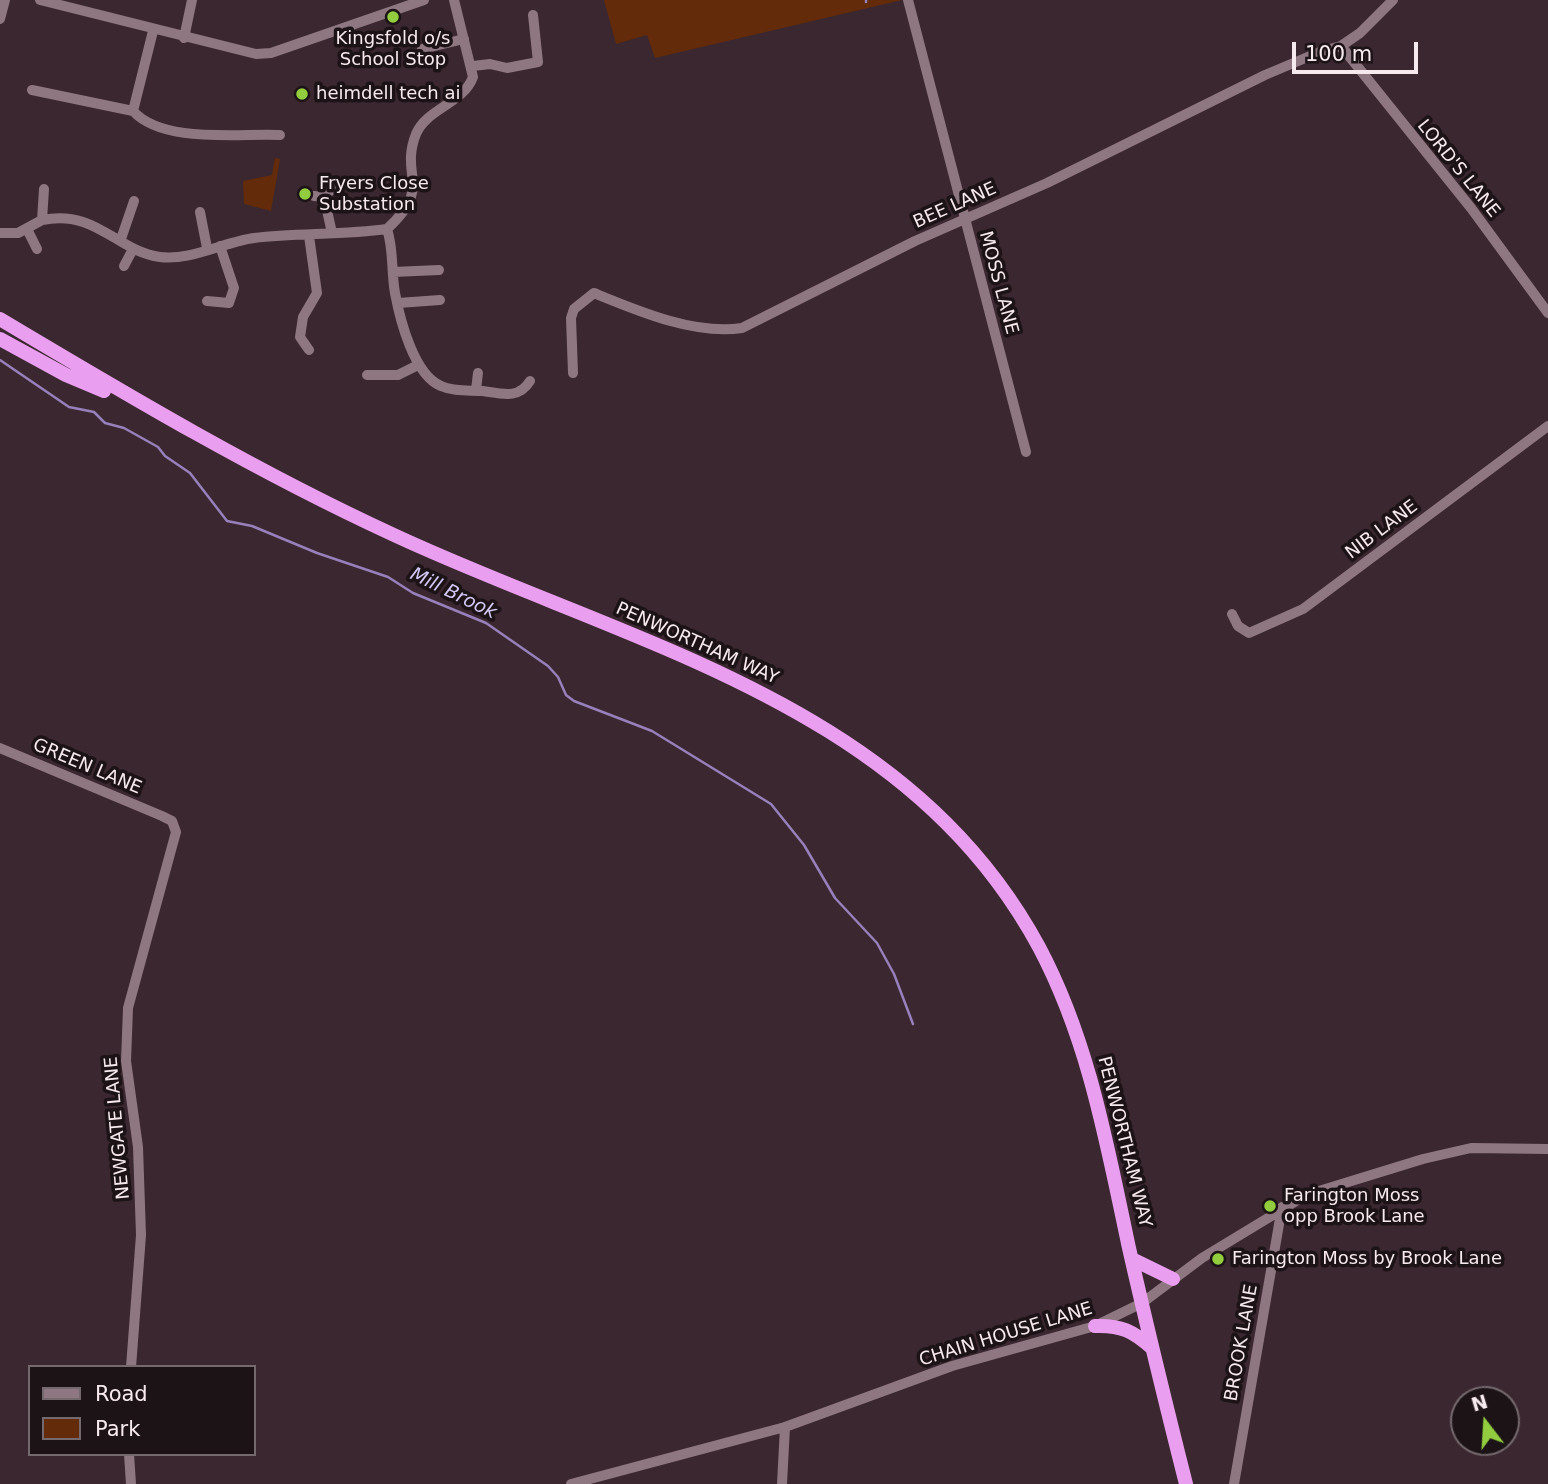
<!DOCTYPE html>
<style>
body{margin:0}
#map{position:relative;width:1548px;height:1484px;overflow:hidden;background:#3a272f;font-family:"DejaVu Sans",sans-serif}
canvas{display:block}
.legend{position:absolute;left:28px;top:1365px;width:228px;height:91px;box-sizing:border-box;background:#1c1316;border:2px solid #74696d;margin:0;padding:9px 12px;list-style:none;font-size:21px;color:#f7eaef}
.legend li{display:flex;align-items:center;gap:14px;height:35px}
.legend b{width:35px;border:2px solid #74696d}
.north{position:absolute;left:1450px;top:1386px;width:70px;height:70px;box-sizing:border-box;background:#1c1316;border:2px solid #74696d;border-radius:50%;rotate:343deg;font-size:19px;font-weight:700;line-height:28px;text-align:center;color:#f7eaef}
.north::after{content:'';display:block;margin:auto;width:24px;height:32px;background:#92cd3f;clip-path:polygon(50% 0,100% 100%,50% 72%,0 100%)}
.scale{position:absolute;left:1292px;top:42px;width:126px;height:32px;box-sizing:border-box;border:4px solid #f7eaef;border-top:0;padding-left:9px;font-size:21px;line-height:24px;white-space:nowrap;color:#f7eaef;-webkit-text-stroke:5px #1c1316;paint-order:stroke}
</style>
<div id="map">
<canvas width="1548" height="1484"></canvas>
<ul class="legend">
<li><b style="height:9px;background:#8f7781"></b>Road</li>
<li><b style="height:19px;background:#632b09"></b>Park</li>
</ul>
<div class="north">N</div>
<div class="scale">100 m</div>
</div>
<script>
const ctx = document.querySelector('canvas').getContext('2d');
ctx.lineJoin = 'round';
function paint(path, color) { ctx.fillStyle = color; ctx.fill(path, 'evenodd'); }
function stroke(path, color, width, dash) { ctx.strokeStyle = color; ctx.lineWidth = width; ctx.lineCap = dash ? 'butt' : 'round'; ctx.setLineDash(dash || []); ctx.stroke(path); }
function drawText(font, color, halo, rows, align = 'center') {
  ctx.font = font + ' "DejaVu Sans",sans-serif'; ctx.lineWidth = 7; ctx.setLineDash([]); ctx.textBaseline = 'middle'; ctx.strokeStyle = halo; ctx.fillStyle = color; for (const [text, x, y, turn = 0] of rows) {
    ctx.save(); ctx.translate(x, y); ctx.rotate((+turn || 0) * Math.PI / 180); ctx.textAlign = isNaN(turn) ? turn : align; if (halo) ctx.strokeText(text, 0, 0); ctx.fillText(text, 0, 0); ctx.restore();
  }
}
const green = new Path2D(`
 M604,0H902L655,58L647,35L616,44Z
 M275,158L280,159L271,211L244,204L243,181L272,175Z`);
const stream = new Path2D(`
 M866,0V2
 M0,360L69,407L94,412L105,423L124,428L158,447L165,456L190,473L227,521L252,526L317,553L388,577L413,593L486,623L548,666L558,677L566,695L574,701L652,731L771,804L804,845L835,898L877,943L894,974L913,1024`);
const minor = new Path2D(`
 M40,0L256,54L271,53L424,0
 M908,0L1026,452
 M0,19L5,0
 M184,38L192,0
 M1341,46L1471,208L1548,313
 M422,49L464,39
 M473,66L490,64L507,68L538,62L533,15
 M32,90L133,111C163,144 239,133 280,135
 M133,111L153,31
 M44,189L42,220C97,209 116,251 160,257C190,261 224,242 254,238C298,233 343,235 387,229C434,186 399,177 416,134C427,108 463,104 473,77L454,0
 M314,196L324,197
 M200,212L207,248
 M27,229L37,249
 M387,229C394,250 391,271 395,293C400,320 414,375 441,386C454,392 469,390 483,391C503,394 519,399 530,381
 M0,233H18L42,220
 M332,233L324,197L337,184
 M121,239L134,201
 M124,266L133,249
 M393,272L439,270
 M207,301L229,303L234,288L220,246
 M398,303L440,300
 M309,350L300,337L303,317L317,293L309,236
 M573,373L571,318L574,309L594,293C638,311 694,335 742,328L915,241L1047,183L1265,75L1322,51L1341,46L1360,33L1393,0
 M367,375H398L418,365
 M476,390L478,373
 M1232,614L1238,626L1249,633L1303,609L1548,426
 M0,748L162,816L172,821L176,832L128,1008L126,1061L138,1147L141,1235L131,1367
 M129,1454L131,1484
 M571,1484L785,1427L952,1366L1095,1326L1142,1303L1202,1258L1306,1195L1423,1159L1471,1148L1548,1149
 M782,1484L785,1427
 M1234,1484L1282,1207`);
const highway = new Path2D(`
 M0,319C129,396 257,472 394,535C628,644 906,701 1039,947C1089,1041 1107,1145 1129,1248C1147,1327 1166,1405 1186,1484
 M0,339L66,375L104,391
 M1132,1259L1173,1279
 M1095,1326C1121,1325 1133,1331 1152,1348`);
const markers = [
 [393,17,7,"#92cd3f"],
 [302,94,7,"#92cd3f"],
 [305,194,7,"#92cd3f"],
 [1270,1206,7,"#92cd3f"],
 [1218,1259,7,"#92cd3f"]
];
const poiNames = [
 ["Kingsfold o/s",393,39,"center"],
 ["School Stop",393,60,"center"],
 ["heimdell tech ai",316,94],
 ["Fryers Close",319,184],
 ["Substation",319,205],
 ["Farington Moss",1284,1196],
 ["opp Brook Lane",1284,1217],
 ["Farington Moss by Brook Lane",1232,1259]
];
const streetNames = [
 ["LORD'S LANE",1458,169,51],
 ["BEE LANE",955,206,-24],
 ["MOSS LANE",998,283,75],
 ["NIB LANE",1382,530,-37],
 ["PENWORTHAM WAY",697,644,24],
 ["GREEN LANE",87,767,23],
 ["NEWGATE LANE",118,1128,-95],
 ["PENWORTHAM WAY",1124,1142,76],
 ["CHAIN HOUSE LANE",1006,1335,-17],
 ["BROOK LANE",1242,1343,-80]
];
const waterNames = [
 ["Mill Brook",453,594,26]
];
paint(green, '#632b09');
stroke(stream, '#9780bb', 2.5);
stroke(minor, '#8f7781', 10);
stroke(highway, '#ea9eef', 14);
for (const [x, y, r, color] of markers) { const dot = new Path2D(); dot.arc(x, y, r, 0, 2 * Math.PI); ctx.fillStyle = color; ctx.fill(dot); stroke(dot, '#1c1316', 2.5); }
drawText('18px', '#f7eaef', '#1c1316', poiNames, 'left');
drawText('18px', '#f7eaef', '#1c1316', streetNames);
drawText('italic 19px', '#d4c9f6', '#1c1316', waterNames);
</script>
